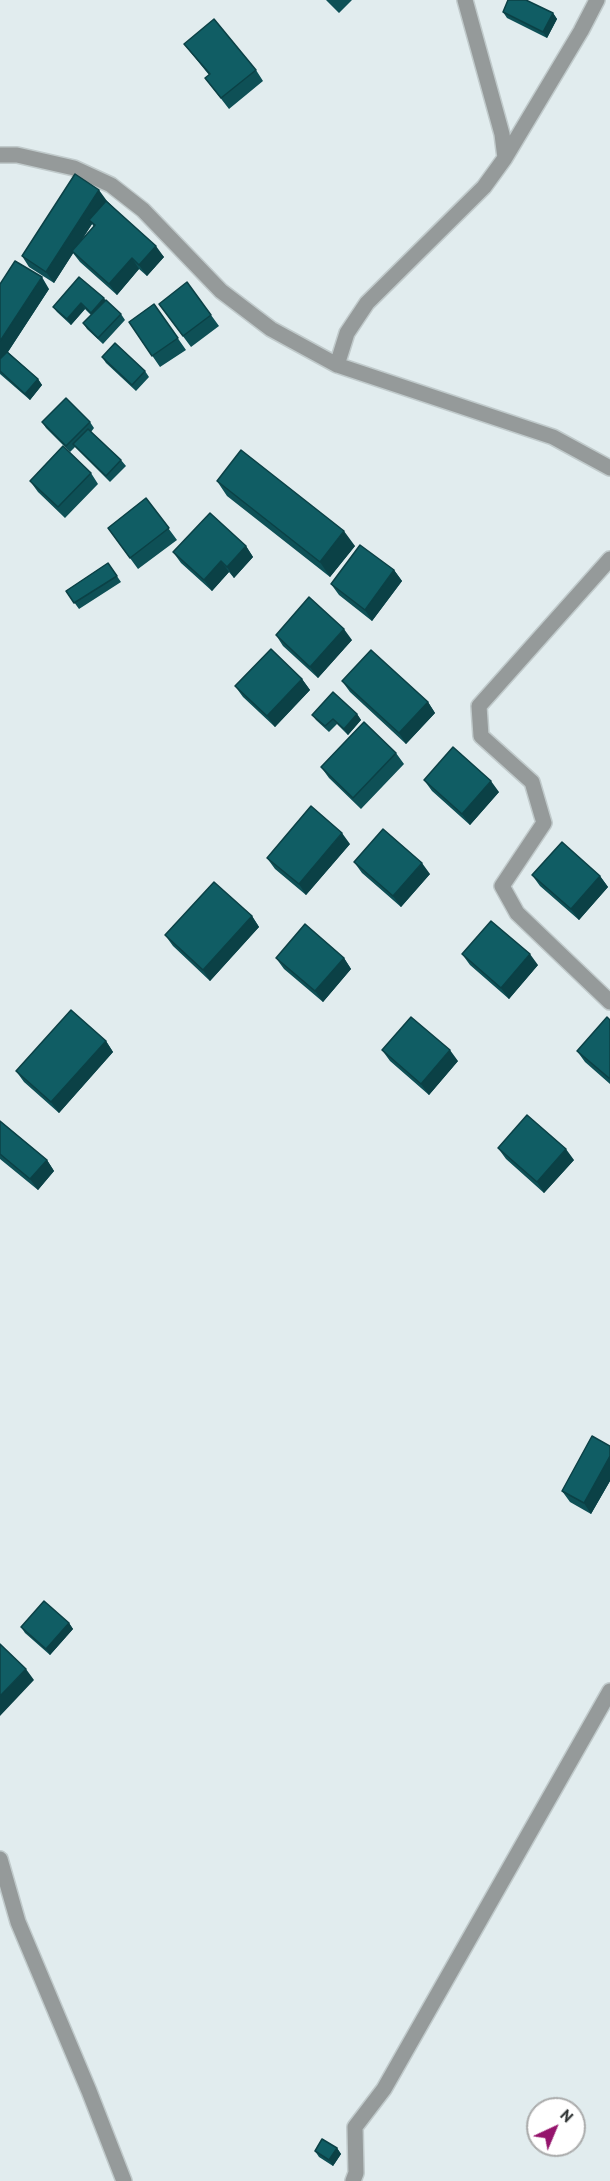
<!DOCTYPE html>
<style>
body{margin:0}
#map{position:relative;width:610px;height:2181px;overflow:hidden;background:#e1ecee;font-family:"PT Sans",sans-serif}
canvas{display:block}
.north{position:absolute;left:526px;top:2097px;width:60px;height:60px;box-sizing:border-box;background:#fff;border:2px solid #aaabab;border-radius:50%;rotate:44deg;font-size:16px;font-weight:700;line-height:24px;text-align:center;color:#2a2e2e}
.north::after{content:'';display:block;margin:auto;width:21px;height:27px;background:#95146c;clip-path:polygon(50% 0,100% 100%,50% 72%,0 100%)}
</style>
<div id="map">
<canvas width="610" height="2181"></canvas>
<div class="north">N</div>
</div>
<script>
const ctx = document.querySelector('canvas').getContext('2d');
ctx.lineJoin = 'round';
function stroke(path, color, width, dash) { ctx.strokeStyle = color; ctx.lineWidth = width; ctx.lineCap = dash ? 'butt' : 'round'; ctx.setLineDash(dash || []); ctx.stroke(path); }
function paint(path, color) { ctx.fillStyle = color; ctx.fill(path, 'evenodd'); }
const street = new Path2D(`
 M0,155H17L74,168L111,185L143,210L221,291L271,329L337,365L553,437L610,468
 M505,158L581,31L597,0
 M337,365L347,333L367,303L484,187L505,158L502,134L465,0
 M610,559L479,706L481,736L532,782L544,823L502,886L517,913L610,1002
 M0,1859L18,1922L89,2091L124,2181
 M353,2181L356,2173L355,2127L384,2089L610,1691`);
const wall = new Path2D(`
 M326,0H352L339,13Z
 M503,12L553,13L557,19L547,38L507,18Z
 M184,44L256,70L263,81L229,109L205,78L209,75Z
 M107,201L164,257L147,276L139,269L117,295L80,262L73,253L54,283L29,267L22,256ZM92,224L94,227L81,241Z
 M0,284L49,289L8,352L38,379L42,385L30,400L0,374Z
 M105,300L121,314L125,320L103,344L87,329L83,323L91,315L85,309L71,325L57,312L53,307Z
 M154,304L186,350L160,367L129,322Z
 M159,304L211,315L219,326L191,347Z
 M102,357L145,371L149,377L136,391L106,363Z
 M42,422H90L94,428L91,432L121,460L126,466L110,482L75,447L70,452L46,428Z
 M91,473L98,484L65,518L38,492L30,481Z
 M217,481L355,546L330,577L227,496Z
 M146,498L177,540L138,569L108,528Z
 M246,546L253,557L234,578L229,572L212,591L181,563L173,552Z
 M108,563L121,582L79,609L66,591Z
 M394,570L402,581L372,621L339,595L331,584Z
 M276,635L352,640L318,678L283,646Z
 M302,679L310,690L275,727L243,697L235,686Z
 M342,681L428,702L435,713L406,744L350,692Z
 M357,714L361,720L348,735L337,724L329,732L316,720L312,715Z
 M396,753L404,764L361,809L329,778L321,767Z
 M424,780L499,792L470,825L432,791Z
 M350,844L306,895L275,869L267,858Z
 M354,862L430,874L401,907L362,873Z
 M532,875L600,876L608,887L579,920L540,886Z
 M252,916L259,927L210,981L173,946L165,935Z
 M462,954L538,965L509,999L470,965Z
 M276,958H344L351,969L323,1002L284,969Z
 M610,1020V1084L585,1062L577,1051Z
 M106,1041L113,1052L59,1113L24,1082L16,1071Z
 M382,1050L458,1061L429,1095L390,1061Z
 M0,1121L47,1160L54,1171L38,1190L0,1159Z
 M498,1148L574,1160L544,1193L506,1159Z
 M610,1446V1481L591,1514L570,1502L562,1491Z
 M69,1623L73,1629L50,1655L25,1633L21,1627Z
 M337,2148L341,2154L333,2166L319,2157L315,2151Z`);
const shadedWall = new Path2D(`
 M553,13L557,19L547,38L543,32Z
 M99,190L107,201L93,223L89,220L92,224L54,283L46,272Z
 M156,246L164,257L147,276L139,265Z
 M132,258L139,269L117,295L109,284Z
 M42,277L49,289L0,364V341Z
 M104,298L108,304L95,319L91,313Z
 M81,303L85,309L71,325L67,319Z
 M38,379L42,385L30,400L25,394Z
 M344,531L355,546L330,577L320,562Z
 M246,546L253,557L234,578L227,567Z
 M221,561L229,572L212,591L204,580Z
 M394,570L402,581L372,621L365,610Z
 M344,629L352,640L318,678L310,667Z
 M302,679L310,690L275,727L267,716Z
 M428,702L435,713L406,744L399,733Z
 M357,714L361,720L348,735L344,729Z
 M491,781L499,792L470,825L462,814Z
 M342,833L350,844L306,895L299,884Z
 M422,863L430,874L401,907L393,896Z
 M600,876L608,887L579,920L571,909Z
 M252,916L259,927L210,981L203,970Z
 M530,954L538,965L509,999L501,988Z
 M344,958L351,969L323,1002L315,991Z
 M106,1041L113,1052L59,1113L51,1102Z
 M450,1050L458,1061L429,1095L421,1084Z
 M566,1149L574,1160L544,1193L537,1182Z
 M47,1160L54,1171L38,1190L30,1179Z
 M610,1456V1481L591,1514L584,1503Z
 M69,1623L73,1629L50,1655L46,1649Z
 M26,1669L34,1680L0,1716V1696Z
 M337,2148L341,2154L333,2166L329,2160Z`);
const building = new Path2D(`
 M508,0H526L553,13L543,32L503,12Z
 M214,19L256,70L221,98L205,78L210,74L184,44Z
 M75,174L99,190L46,272L22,256Z
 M106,201L156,246L139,265L132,258L109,284L72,251L95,225L89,220Z
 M15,261L42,277L0,341V284Z
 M79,277L104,298L91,313L81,303L67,319L53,307Z
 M187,282L211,315L183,336L159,304Z
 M106,300L121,314L98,338L83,323Z
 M154,304L178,338L152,356L129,322Z
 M115,343L145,371L132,385L102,357Z
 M7,352L38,379L25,394L0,371V359Z
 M66,398L90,422L66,446L42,422Z
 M88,429L121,460L106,476L73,444Z
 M63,446L91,473L58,507L30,481Z
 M241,450L344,531L320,562L217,481Z
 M146,498L169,528L130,558L108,528Z
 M210,513L246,546L227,567L221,561L204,580L173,552Z
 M360,545L394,570L365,610L331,584Z
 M108,563L117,576L74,603L66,591Z
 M309,597L344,629L310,667L276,635Z
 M271,649L302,679L267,716L235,686Z
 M371,650L428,702L399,733L342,681Z
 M333,692L357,714L344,729L333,719L325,726L312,715Z
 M364,722L396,753L353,798L321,767Z
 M453,747L491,781L462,814L424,780Z
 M311,806L342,833L299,884L267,858Z
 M383,829L422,863L393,896L354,862Z
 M562,842L600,876L571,909L532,875Z
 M214,882L252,916L203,970L165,935Z
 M491,921L530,954L501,988L462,954Z
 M305,924L344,958L315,991L276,958Z
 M71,1010L106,1041L51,1102L16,1071Z
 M411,1017L450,1050L421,1084L382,1050Z
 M607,1017L610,1020V1079L577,1051Z
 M527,1115L566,1149L537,1182L498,1148Z
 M0,1121L47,1160L30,1179L0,1154Z
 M592,1436L610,1446V1456L584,1503L562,1491Z
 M44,1601L69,1623L46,1649L21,1627Z
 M0,1644L26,1669L0,1696Z
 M322,2139L337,2148L329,2160L315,2151Z`);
stroke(street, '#c0cacb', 18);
stroke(street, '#959a9a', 15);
paint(wall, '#0e5056');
paint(shadedWall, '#0b4146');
paint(building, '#105d64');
stroke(building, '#0b4146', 1.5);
</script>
